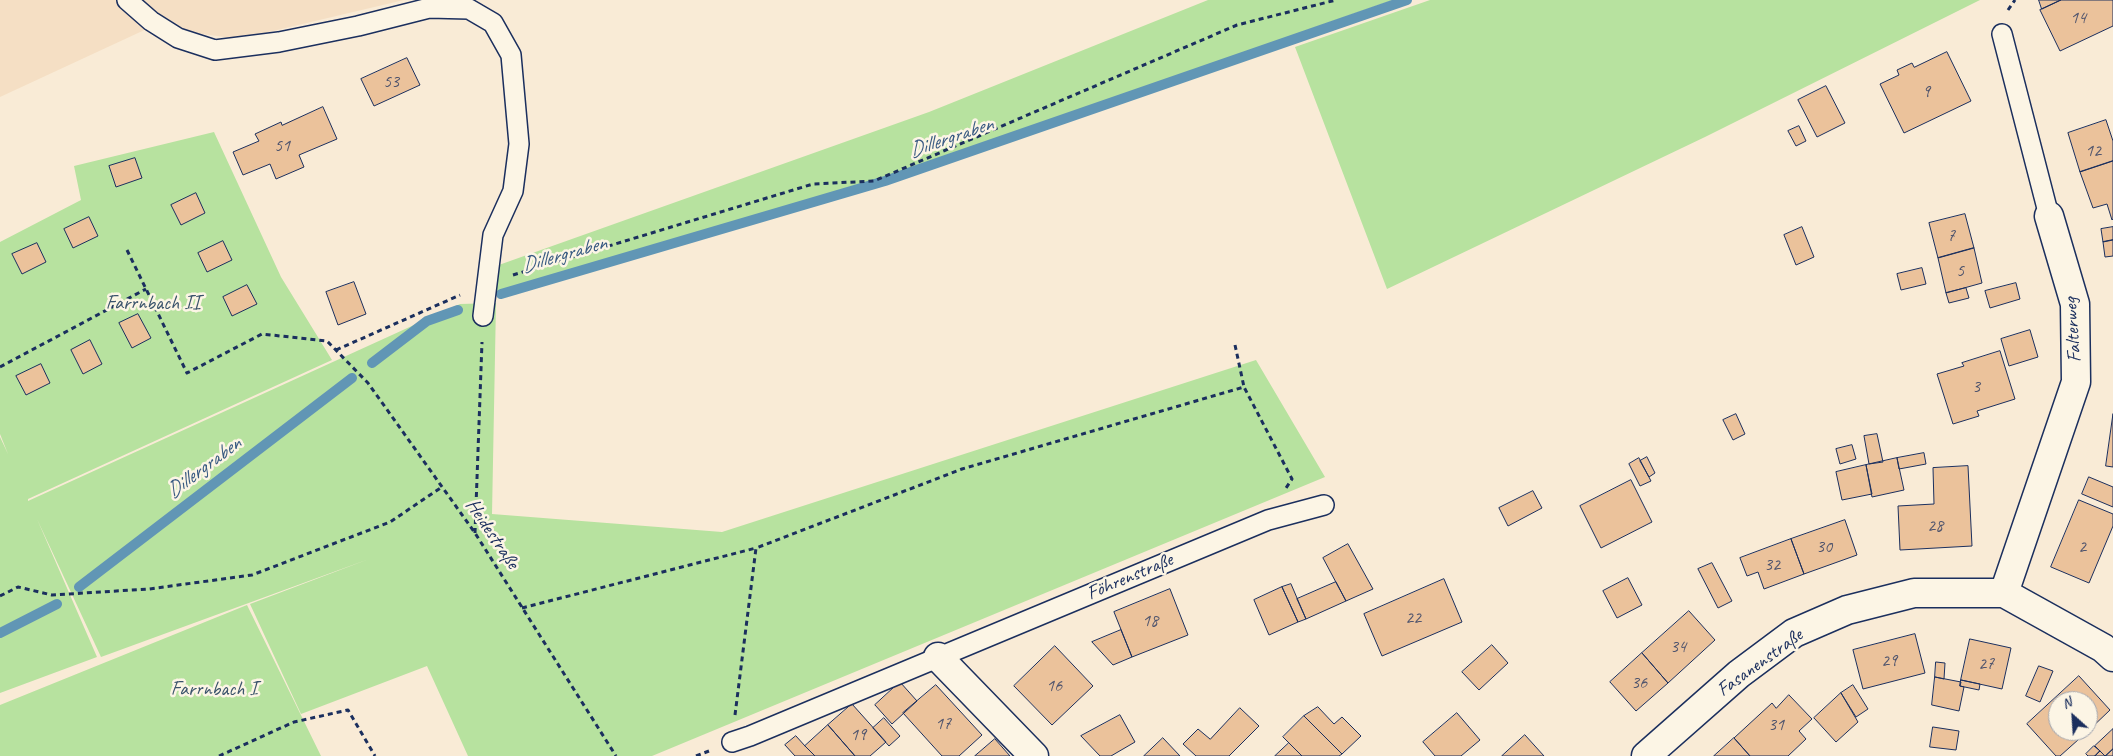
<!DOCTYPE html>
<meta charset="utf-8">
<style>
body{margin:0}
#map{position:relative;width:2113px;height:756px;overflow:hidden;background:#f9ebd6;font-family:Caveat,sans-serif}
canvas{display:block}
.north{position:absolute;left:2048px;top:691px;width:50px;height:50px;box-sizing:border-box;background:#fcf5e5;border:1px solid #a2a6af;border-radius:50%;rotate:334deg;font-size:14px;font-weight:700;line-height:20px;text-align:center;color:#1b2f5e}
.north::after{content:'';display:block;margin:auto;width:18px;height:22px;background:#1b2f5e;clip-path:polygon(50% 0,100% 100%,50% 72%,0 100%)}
</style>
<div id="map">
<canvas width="2113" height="756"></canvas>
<div class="north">N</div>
</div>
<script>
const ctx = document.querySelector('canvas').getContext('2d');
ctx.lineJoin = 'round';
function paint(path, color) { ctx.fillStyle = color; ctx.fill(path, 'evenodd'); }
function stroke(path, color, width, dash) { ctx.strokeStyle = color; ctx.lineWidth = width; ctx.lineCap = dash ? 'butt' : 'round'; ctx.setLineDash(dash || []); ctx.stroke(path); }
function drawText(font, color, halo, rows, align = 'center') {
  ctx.font = font + ' Caveat,sans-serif'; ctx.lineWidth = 5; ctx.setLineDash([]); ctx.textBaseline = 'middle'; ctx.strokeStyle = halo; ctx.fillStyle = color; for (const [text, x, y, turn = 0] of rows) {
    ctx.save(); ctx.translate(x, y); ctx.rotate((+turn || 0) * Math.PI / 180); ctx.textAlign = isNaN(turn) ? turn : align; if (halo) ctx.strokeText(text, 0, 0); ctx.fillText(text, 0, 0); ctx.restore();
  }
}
const built = new Path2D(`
 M0,0H404L239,39L151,27L0,97Z`);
const green = new Path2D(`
 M1208,0H1393L879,180L684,236L495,293L496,266L929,112Z
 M1430,0H1980L1705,137L1387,289L1295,47Z
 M214,132L281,277L332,360L28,499V501L460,304L496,303L492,514L722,532L1256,360L1325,477L652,756H468L427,666L301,714L250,604L369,559L101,657L37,519L97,657L0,693V437L8,454L0,434V242L81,200L74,166Z
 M247,605L321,756H0V705Z`);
const stream = new Path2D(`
 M501,294L885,181L1407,0
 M372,363L427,321L458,310
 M79,587L352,378
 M0,633L57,604`);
const building = new Path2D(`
 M2039,0H2061L2042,9Z
 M2061,0H2113V26L2060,51L2040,10Z
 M1947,52L1971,101L1904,133L1880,84L1899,75L1897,70L1912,63L1914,67Z
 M407,58L420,85L374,106L361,79Z
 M1826,86L1845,123L1817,137L1798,100Z
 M323,107L337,139L299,155L304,167L276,179L270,164L243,175L233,152L259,141L255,134L281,122L282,125Z
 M2106,120L2113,141V161L2080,172L2068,133Z
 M1799,126L1806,141L1796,146L1788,131Z
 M135,158L142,178L116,187L109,166Z
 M2113,161V219L2112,220L2107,204L2093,208L2080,172Z
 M196,193L205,213L181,225L171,205Z
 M1965,214L1974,248L1938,258L1929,223Z
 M89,217L98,236L73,248L64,229Z
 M1802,227L1814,257L1796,265L1784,235Z
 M2113,227V240L2103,242L2101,229Z
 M2113,240V256L2105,257L2103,242Z
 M223,241L232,260L207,272L198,253Z
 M37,243L46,262L22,274L12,254Z
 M1974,248L1982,283L1946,293L1938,258Z
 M1922,268L1926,284L1901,290L1897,274Z
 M354,282L366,314L338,325L326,292Z
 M2016,283L2020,299L1990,308L1985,291Z
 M247,285L257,304L232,316L223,297Z
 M1966,288L1969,298L1949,303L1946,293Z
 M138,314L151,338L132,348L119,323Z
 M2030,330L2038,357L2009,366L2001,339Z
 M90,340L102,364L83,374L71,350Z
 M2000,351L2015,399L1977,411L1979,416L1953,424L1937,374L1964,366L1962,363Z
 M41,364L50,383L26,395L16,376Z
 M1736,414L1745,434L1733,440L1723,420Z
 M2113,414V467L2106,466Z
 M1877,434L1883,462L1869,464L1864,436Z
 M1852,445L1856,459L1840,464L1836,449Z
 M1924,453L1926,464L1899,469L1897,458Z
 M1647,457L1655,473L1649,477L1640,461Z
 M1639,458L1651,481L1640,486L1629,464Z
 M1897,458L1904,490L1872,497L1866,465Z
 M1866,465L1872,494L1842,500L1836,472Z
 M1968,466L1972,546L1900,550L1898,506L1934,504L1933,468Z
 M2089,477L2113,487V507L2082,494Z
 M1631,480L1652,522L1601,548L1580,506Z
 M1533,491L1542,508L1508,526L1499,508Z
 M2079,500L2113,514V526L2089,583L2051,567Z
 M1845,520L1857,555L1804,574L1791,539Z
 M1791,539L1804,574L1764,589L1758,572L1747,576L1740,558Z
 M1348,544L1373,589L1346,601L1323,558Z
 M1712,563L1732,601L1718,608L1698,569Z
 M1628,578L1642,605L1617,618L1603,591Z
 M1444,579L1462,622L1382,656L1364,614Z
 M1336,582L1346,601L1306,619L1297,599Z
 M1291,584L1306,619L1298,622L1282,587Z
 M1282,587L1298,622L1269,635L1254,600Z
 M1170,589L1188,635L1132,657L1114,612Z
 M1689,611L1715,640L1668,683L1642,653Z
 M1121,630L1132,657L1113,665L1092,642Z
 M1915,634L1925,673L1863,689L1853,650Z
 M1970,639L2011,648L2002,689L1961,680Z
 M1492,645L1508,663L1479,690L1462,672Z
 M1055,646L1093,686L1052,725L1014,686Z
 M1642,653L1668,683L1636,711L1610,682Z
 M1936,662L1945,663L1944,679L1935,677Z
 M2039,666L2053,671L2040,702L2026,696Z
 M2079,676L2110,710L2088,731V701H2058V731H2088L2060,756H2056L2027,724Z
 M1935,677L1961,682L1960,686L1964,687L1959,711L1932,705Z
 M1961,680L1980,684L1979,690L1960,686Z
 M900,682L917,701L892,724L875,705Z
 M936,685L982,735L959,756H942L903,713Z
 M1853,685L1868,709L1856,717L1841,693Z
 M1841,693L1858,722L1836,742L1814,718Z
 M1789,695L1812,719L1799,731L1806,739L1788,756H1750L1734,738L1772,703L1776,708Z
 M852,704L886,742L870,756H855L828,725Z
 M1318,707L1334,724L1342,717L1361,736L1342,754L1304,716Z
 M1240,708L1259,726L1229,756H1196L1183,744L1198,729L1210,739Z
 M1457,713L1480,740L1461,756H1435L1423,742Z
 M1120,715L1135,742L1111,756H1100L1081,736Z
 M1304,716L1342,754L1339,756H1302L1283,737Z
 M884,718L900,736L889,746L873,728Z
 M828,725L855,756H815L805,746Z
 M1933,727L1959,731L1956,750L1930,747Z
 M2113,729V749L2105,756L2095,746Z
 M1525,735L1544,756H1502Z
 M796,736L805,746L815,756H795L785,745Z
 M1163,738L1180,756H1144Z
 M1734,738L1750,756H1714Z
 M995,739L1010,756H975Z
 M1289,743L1302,756H1275Z
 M2094,746L2100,751L2095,756H2088L2086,754Z
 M2113,749V756H2106Z
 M2100,751L2105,756H2095Z`);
const path = new Path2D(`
 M2008,10L2015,0
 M127,250L187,373L262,334L327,341L368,383L475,533L616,756
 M513,275L813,184L874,181L1237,25L1336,0
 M1235,345L1244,387
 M336,350L460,295
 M0,367L146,289
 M475,533L482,342
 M0,596L18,587L52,595L149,589L252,575L390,522L442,487
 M522,608L756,548
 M735,715L756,548L962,469L1244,387L1292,479L1286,488
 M219,756L294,722L348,710L375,756
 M696,756L709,751`);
const lane = new Path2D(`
 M127,0L151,21L178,38L215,50L279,42L358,26L429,8L469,9L493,23L511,55L519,144L513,191L493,235L483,316
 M2002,34L2049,216
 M732,742L750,736L1268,520L1324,505`);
const street = new Path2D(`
 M2004,593L2076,382L2075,304L2049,216
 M938,657L1034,756
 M1646,756L1739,674L1794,633L1847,610L1914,593H2004L2103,648L2113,657`);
const numberNames = [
 ["14",2078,18],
 ["53",391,82],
 ["9",1926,92],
 ["51",282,146],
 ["12",2093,151],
 ["7",1951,236],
 ["5",1960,271],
 ["3",1976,387],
 ["28",1935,526],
 ["30",1824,547],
 ["2",2082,547],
 ["32",1772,565],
 ["22",1413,618],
 ["18",1150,621],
 ["34",1678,647],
 ["29",1889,661],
 ["27",1986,664],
 ["36",1639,683],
 ["16",1054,686],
 ["17",943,724],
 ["31",1776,725],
 ["19",858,735]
];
const parkNames = [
 ["Farrnbach II",153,304],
 ["Farrnbach I",214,690]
];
const streetNames = [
 ["Falterweg",2073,330,-94],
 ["Heidestraße",492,534,56],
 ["Föhrenstraße",1130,577,-23],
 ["Fasanenstraße",1760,663,-36]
];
const waterNames = [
 ["Dillergraben",951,138,-19],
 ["Dillergraben",564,255,-16],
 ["Dillergraben",204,468,-37]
];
paint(built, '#f5dfc4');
paint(green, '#b7e29f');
stroke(stream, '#6196b5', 10);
paint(building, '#ebc29b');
stroke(building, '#1b2f5e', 1);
stroke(lane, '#1b2f5e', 22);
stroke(street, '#1b2f5e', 31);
stroke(path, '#1b2f5e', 3, [5, 4]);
stroke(lane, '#fcf5e5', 19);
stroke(street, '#fcf5e5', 28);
drawText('18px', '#4f546d', null, numberNames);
drawText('20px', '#3a536b', '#fcf5e5', parkNames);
drawText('20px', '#1b2f5e', '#fcf5e5', streetNames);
drawText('italic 21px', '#385a82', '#fcf5e5', waterNames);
</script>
